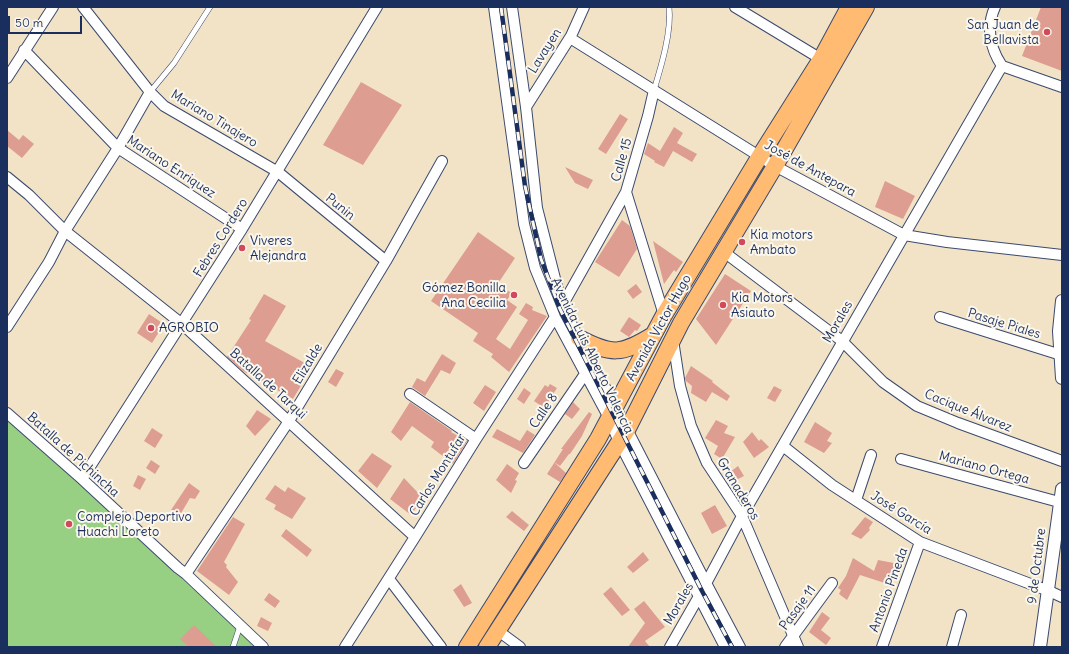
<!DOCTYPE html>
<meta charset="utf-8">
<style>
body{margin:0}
#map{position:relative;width:1069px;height:654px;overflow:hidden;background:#f2e3c7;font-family:Delius,sans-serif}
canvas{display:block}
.frame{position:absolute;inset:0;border:8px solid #1b2f5e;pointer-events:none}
.scale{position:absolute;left:8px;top:16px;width:74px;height:18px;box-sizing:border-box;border:2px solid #1b2f5e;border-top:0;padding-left:5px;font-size:12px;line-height:14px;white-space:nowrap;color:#1b2f5e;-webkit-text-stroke:3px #fbf7ec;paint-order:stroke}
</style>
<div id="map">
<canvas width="1069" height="654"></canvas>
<div class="frame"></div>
<div class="scale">50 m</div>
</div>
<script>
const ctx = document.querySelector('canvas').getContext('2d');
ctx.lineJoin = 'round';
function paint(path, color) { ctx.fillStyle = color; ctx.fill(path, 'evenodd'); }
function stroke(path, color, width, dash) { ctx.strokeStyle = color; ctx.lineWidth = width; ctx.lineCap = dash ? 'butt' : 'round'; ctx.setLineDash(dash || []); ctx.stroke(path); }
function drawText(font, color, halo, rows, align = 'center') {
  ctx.font = font + ' Delius,sans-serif'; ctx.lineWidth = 4; ctx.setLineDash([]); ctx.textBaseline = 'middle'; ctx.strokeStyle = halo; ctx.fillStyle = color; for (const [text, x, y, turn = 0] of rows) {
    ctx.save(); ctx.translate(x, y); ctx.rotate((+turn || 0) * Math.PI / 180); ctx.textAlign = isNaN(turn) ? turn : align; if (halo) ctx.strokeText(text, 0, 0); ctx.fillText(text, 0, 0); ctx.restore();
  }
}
const green = new Path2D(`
 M7,411L262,647H7Z`);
const building = new Path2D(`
 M1041,7H1062V71L1022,56Z
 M361,82L402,105L363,165L323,145Z
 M620,114L628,119L606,154L598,149Z
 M674,127L683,133L677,143L697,154L692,162L673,151L664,167L654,162L655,161L644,154L648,143L660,151Z
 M7,130L19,140L23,135L34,144L22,158L7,146Z
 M565,167L593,180L588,189L575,183Z
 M885,181L915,196L903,219L875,207Z
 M622,220L630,226L637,249L619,277L595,262Z
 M478,232L515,258L497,285L512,293L507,300L517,307L496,339L510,349L528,320L519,314L526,303L533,307L532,310L547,316L509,372L491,357L493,354L473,341L478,333L431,301Z
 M653,241L683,262L676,272L674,270L664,284Z
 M725,274L751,291L716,345L696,319Z
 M636,284L642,292L633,299L627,291Z
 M264,294L286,306L265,341L312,367L293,399L243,371L227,357L251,320L249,319Z
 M149,314L164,324L152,343L137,333Z
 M629,317L641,325L637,331L635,330L629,337L620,331Z
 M442,354L456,363L450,374L441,370L425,396L412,387L417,378L425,382Z
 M691,366L713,381L712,382L730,396L727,401L712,392L706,402L691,393L692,386L686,381L685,378Z
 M336,369L344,373L336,387L328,382Z
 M550,384L557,388L544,408L534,401L545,385L548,387Z
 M485,385L496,392L484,411L473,403Z
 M774,386L782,390L775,402L767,398Z
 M524,388L531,393L524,404L517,399Z
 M410,402L452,431L451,432L467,441L453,464L431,447L434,442L412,426L401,441L391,432Z
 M573,402L580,409L572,419L565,414Z
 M257,410L271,419L255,436L246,426Z
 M589,412L592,414L582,436L570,454H569L560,466L554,462L566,473L560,482L547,474L563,449H561Z
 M716,420L728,426L724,433L735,437L722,459L714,454L718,446L705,438Z
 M815,422L832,433L827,441L832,443L824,453L804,442Z
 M152,428L163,435L155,448L144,441Z
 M497,429L520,441L527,430L535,435L523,453L492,437Z
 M752,432L759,441L761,439L769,447L754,458L743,442Z
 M372,453L392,466L377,488L358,471Z
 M151,460L160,466L155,474L146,468Z
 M507,464L519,473L515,480L517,481L511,493L496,480Z
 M738,466L744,476L730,483L726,475Z
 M138,475L146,479L140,490L133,486Z
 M404,478L423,498L411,515L390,499Z
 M189,483L200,491L195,499L190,498L180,515L171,510Z
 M275,485L285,492L288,487L306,498L292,519L274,509L276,505L265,499Z
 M715,505L727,526L712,534L701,513Z
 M512,511L529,525L524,531L506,517Z
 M233,517L245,524L224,562L227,565L226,567L238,582L229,595L197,571Z
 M865,517L873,522L869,528L870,530L861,539L851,534Z
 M286,529L312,550L307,557L281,536Z
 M643,552L649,560L633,573L627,567Z
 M853,558L874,571L878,560L899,564L891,585L860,575L847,600L839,594L841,590L838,588L846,576Z
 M461,584L472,603L464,607L453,590Z
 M611,587L630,610L622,616L603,594Z
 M269,593L280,601L275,608L264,600Z
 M644,601L665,627L645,641L650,647H628L645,623L634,609Z
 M822,612L830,618L821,630L831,638L826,645L809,632Z
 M261,617L272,623L268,631L257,626Z
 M194,625L217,647H189L180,639Z`);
const service = new Path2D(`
 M654,90C661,67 672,31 669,7
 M150,92L174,63L210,7
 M233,647L240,626`);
const minor = new Path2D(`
 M83,7L150,92L164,106L278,172L386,261
 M494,7L524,224L535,268L555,317L609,418L619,442L725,647
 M512,7L526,107L537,208L562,306L615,406L706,583L740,647
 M735,7L821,59
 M570,38L775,166L904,235L947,242L1062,255
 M24,50L118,148L242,229
 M1002,66L1062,87
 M7,78L53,7
 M526,107L571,36L584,7
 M7,177L29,195L65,231L182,324L415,537
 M626,192L664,315
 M724,252L842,341L883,382L917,406L958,423L1062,461
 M562,306L626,192L648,116L654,90
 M940,317L1061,355
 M7,327L49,262L65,231L118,148L150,92
 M673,340L680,386L691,426L707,463L742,516L798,647
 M410,394L476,439
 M7,413L82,479L178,568L186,574L263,647
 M783,446L832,485L920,542L1049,591L1062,597
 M901,459L1059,502
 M524,463L585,374
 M82,479L242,229L377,7
 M856,500L871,455
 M186,574L289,421L386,261L442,161
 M389,579L441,647
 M497,630L520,647
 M345,647L415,537L476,439L555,317
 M670,647L702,591L742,516L1002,66C990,48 986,27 995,7
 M785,647L832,583
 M882,647L920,542
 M952,647L961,615`);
const tertiary = new Path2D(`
 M1062,301L1059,331L1062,378
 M1040,647L1062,489`);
const primary = new Path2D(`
 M579,338C612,355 621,355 653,335
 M467,647L598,439L664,315L760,156L821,59L849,7
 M487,647L627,430L681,323L775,166L866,7`);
const rail = new Path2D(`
 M501,7L525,186L541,259L560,309L702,591L732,647`);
const markers = [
 [1047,32,4,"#d1495b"],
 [742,242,4,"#d1495b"],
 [242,248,4,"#d1495b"],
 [514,295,4,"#d1495b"],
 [723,305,4,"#d1495b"],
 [151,328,4,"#d1495b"],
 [69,524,4,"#d1495b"]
];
const poiNames = [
 ["San Juan de",1039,25,"right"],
 ["Bellavista",1039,40,"right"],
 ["Kia motors",750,235],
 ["Ambato",750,250],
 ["Viveres",250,241],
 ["Alejandra",250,256],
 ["Gómez Bonilla",506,288,"right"],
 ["Ana Cecilia",506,303,"right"],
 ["Kia Motors",731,298],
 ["Asiauto",731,313],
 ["AGROBIO",159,328],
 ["Complejo Deportivo",77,517],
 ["Huachi Loreto",77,532]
];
const streetNames = [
 ["Lavayen",545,51,-58],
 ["Mariano Tinajero",214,119,31],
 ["Calle 15",622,160,-74],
 ["Mariano Enriquez",171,167,33],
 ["José de Antepara",810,169,29],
 ["Punin",340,207,39],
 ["Febres Cordero",221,238,-58],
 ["Morales",838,322,-60],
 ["Pasaje Piales",1004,324,17],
 ["Avenida Victor Hugo",659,328,-61],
 ["Avenida Luis Alberto Valencia",592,356,64],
 ["Elizalde",308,364,-59],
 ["Batalla de Tarqui",268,384,42],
 ["Calle 8",544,411,-56],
 ["Cacique Álvarez",968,411,22],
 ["Batalla de Pichincha",73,455,42],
 ["Mariano Ortega",984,468,15],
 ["Carlos Montufar",438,475,-58],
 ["Granaderos",738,489,59],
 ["José García",901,513,32],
 ["9 de Octubre",1037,566,-83],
 ["Antonio Pineda",889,590,-70],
 ["Morales",679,604,-60],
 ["Pasaje 11",798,608,-54]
];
paint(green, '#97d083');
paint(building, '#dd9e91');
stroke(service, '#3b4a6e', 6);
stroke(minor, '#3b4a6e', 12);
stroke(tertiary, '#3b4a6e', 14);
stroke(primary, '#3b4a6e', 18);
stroke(service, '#fff', 5);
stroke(minor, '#fff', 10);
stroke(tertiary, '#fff', 12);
stroke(primary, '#ffbb71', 16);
stroke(rail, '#1b2f5e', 4.5);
stroke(rail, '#fbf7ec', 3, [9]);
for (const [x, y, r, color] of markers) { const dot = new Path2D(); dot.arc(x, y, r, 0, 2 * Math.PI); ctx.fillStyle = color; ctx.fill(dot); stroke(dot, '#fbf7ec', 1.5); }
drawText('13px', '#1b2f5e', '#fbf7ec', poiNames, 'left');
drawText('13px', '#1b2f5e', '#fbf7ec', streetNames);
</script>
